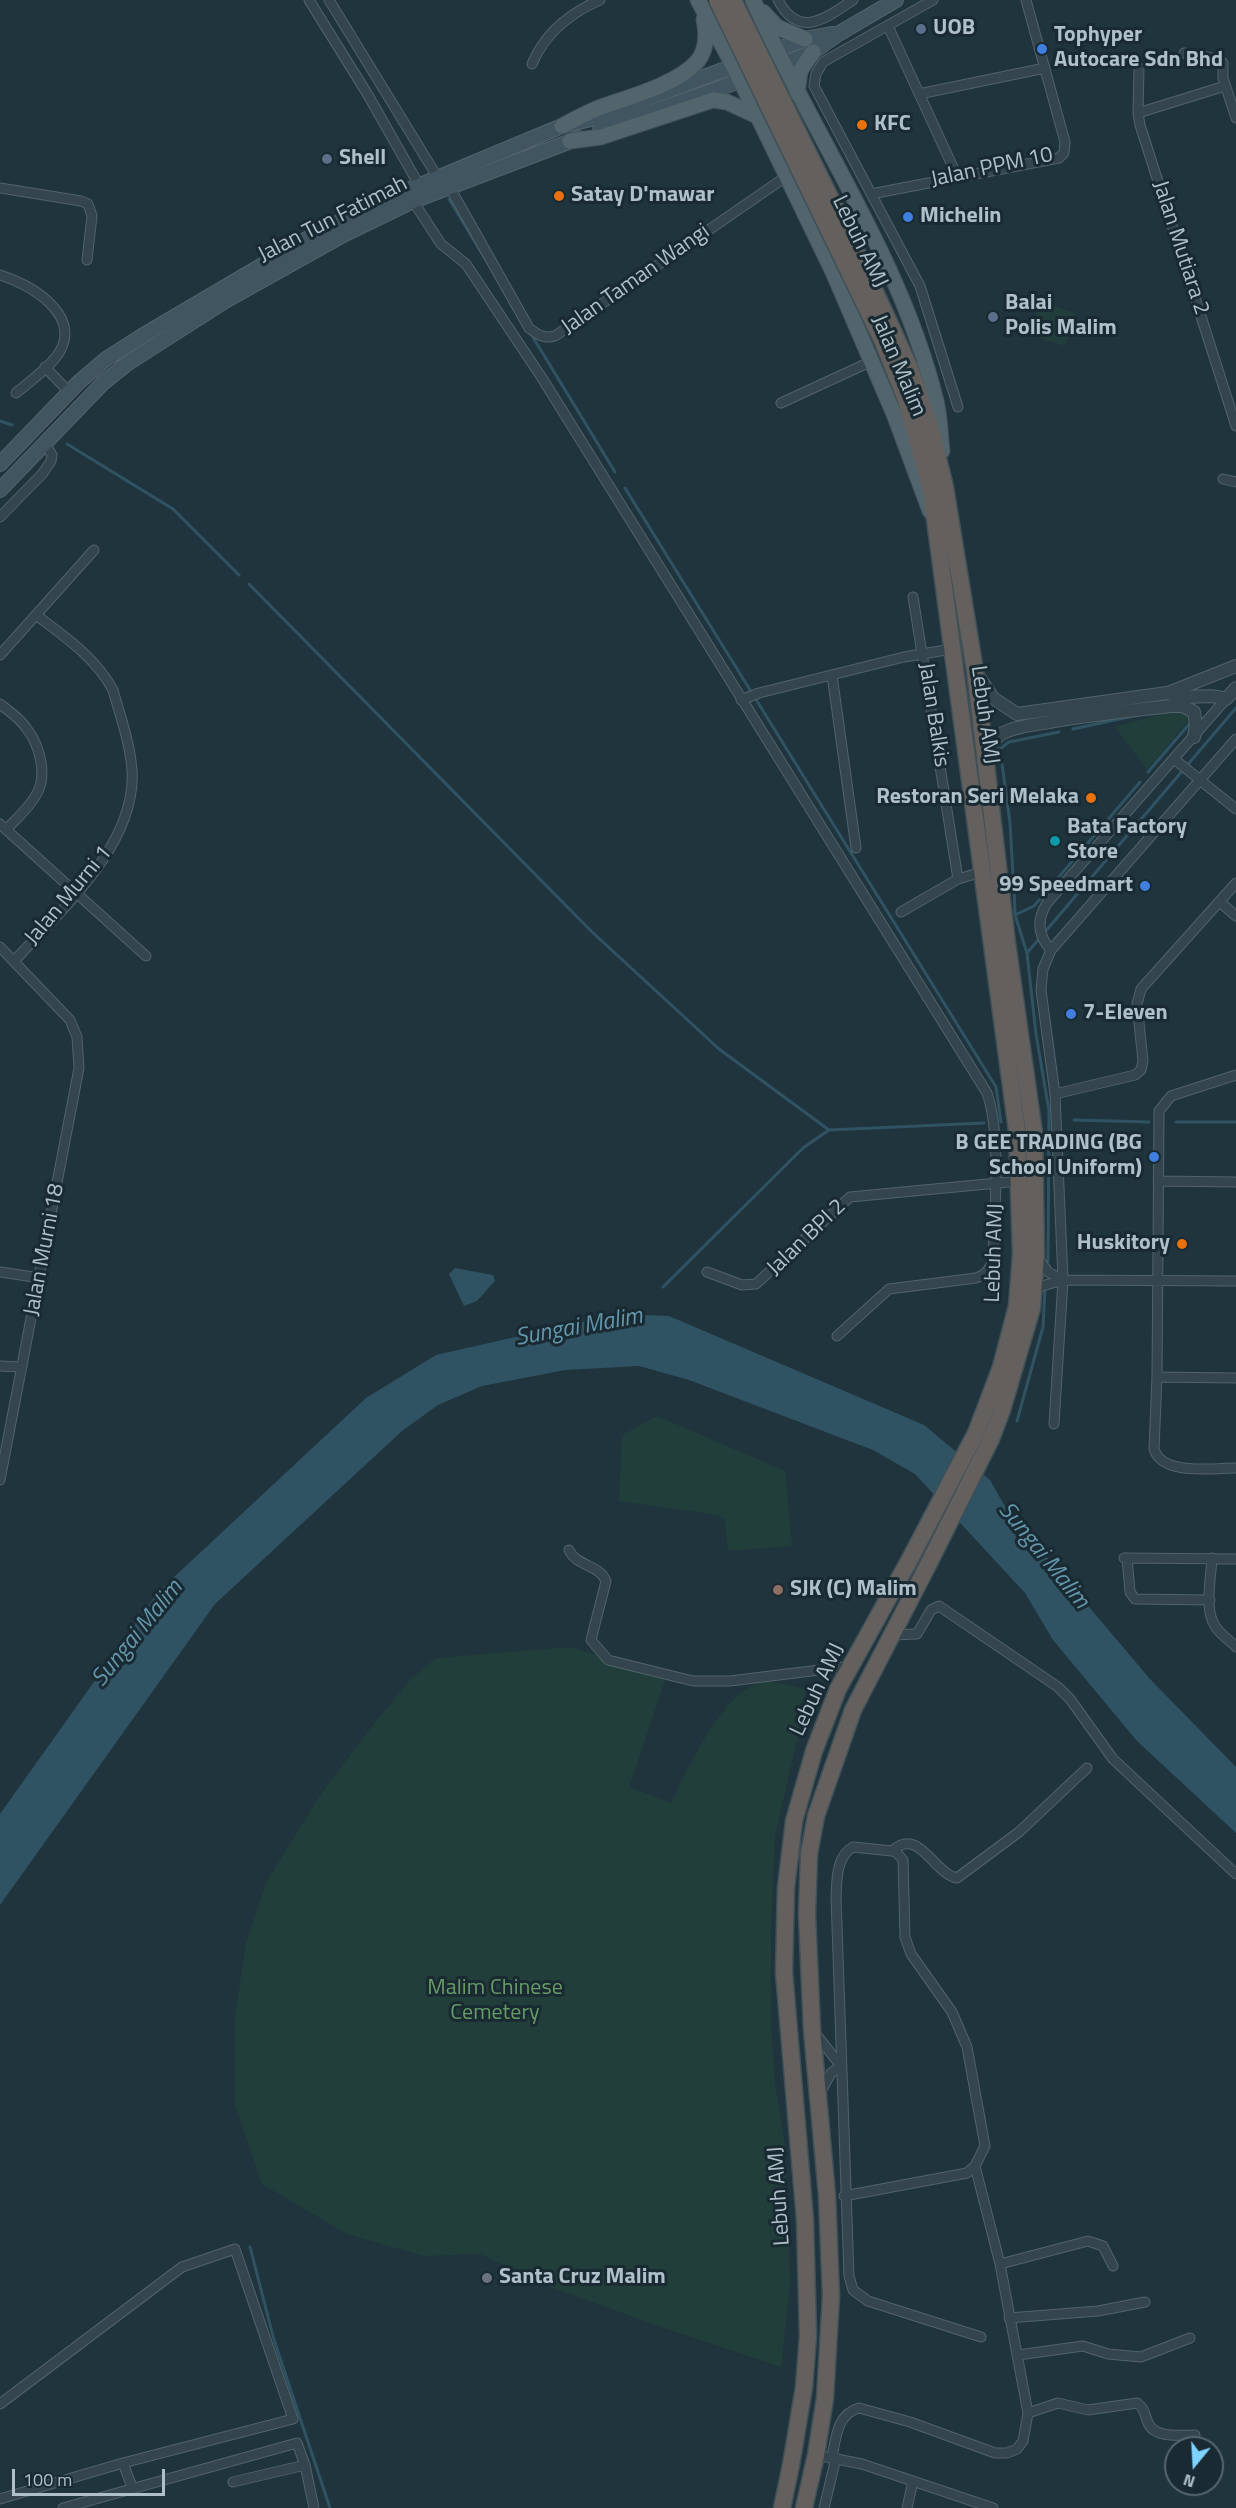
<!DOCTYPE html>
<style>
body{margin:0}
#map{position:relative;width:1236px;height:2508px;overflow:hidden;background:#20343d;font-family:"Titillium Web",sans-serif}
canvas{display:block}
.north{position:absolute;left:1164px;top:2436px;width:60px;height:60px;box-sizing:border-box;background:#192a32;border:2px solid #55666e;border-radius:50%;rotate:198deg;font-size:16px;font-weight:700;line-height:24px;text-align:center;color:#afc0c9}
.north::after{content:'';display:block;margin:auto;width:21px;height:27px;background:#7ed3ff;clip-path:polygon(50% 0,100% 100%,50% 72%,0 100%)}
.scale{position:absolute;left:12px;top:2469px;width:153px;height:27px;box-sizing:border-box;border:3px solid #afc0c9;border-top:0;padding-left:8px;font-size:18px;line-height:21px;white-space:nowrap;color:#afc0c9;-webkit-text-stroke:4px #192a32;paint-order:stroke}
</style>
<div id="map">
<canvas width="1236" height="2508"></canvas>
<div class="north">N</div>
<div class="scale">100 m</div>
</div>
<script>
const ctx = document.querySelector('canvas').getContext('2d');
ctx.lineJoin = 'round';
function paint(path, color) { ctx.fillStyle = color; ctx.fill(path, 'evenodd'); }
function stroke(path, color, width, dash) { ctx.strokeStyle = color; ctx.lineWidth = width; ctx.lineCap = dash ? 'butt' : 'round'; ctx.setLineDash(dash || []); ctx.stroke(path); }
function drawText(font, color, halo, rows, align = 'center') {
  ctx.font = font + ' "Titillium Web",sans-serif'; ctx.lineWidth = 6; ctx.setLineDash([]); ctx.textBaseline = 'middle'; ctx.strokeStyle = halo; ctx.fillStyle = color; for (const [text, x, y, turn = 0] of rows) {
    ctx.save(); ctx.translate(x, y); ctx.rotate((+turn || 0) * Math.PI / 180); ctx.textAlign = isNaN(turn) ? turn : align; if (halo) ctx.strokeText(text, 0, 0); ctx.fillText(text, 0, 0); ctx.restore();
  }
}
const green = new Path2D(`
 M1040,302L1075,313L1065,346L1030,335Z
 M1176,710L1188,714L1187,722L1147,770L1115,727Z
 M657,1416L785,1471L792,1546L728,1551L725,1520L718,1515L619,1501L622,1435Z
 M570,1647L666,1677L629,1787L671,1803C688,1770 724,1685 766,1682C778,1681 795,1687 807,1690L794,1719L800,1726L775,1836L771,1929V2021L775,2084L785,2146L790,2282L781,2367L667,2329L548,2286L480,2254L424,2256L347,2234L262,2184L235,2105V2017L246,1943L267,1881L321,1794L369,1730L410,1680L436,1658Z`);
const water = new Path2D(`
 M455,1268L493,1275L495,1281L477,1301L464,1306L449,1274Z
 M617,1314L669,1316L924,1425L990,1480L1007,1510L1150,1679L1236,1767V1833L1137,1741L1053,1640L1025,1593L915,1474L873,1450L689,1380L639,1366L565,1370L482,1386L438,1405L402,1431L215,1604L0,1905V1814L158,1592L366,1398L436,1355Z`);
const stream = new Path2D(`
 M449,199L487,262
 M531,334L615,472
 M0,421L12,425
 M67,444L173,509L239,575
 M625,488L996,1087L1001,1122
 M249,584L591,931L719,1049L829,1130
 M1073,729L1133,716
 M1148,772L1191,722
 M1013,875L1010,823L1000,749L1009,742L1059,732
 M1014,885L1015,915L1027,953L1036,1034L1049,1111L1048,1261
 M1015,915L1034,906L1140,782
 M1027,953L1236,708
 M1074,1120L1149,1122
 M1176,1122H1236
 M663,1287L803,1148L829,1130L984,1123
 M1017,1421L1043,1327L1045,1289
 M250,2247L274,2340L330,2508`);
const minor = new Path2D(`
 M309,0L368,95L419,185
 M329,0L438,178
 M778,0C799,40 826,18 853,0
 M933,0L823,62L816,74L814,86L920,286L958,407
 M888,26L957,176
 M1184,53L1212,58L1223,63V78L1236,118
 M532,64C545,33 570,13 600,0
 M1139,68L1138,113L1140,125L1236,426
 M919,94L1045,68
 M1138,113L1225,86
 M449,186L529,328C538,335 544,339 555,336L787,176
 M0,188L81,201L88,204L92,216L87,260
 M871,194L1059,158L1064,153L1065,142L1026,0
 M413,201L441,244L466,264L542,378L987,1093C1002,1137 994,1214 993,1261C989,1270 985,1275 976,1278L889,1289L837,1336
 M0,275C30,284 81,314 60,351C53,365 29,382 16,393
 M45,367L69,392
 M781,403L872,361
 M1223,479L1236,482
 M0,517L43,473L51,461L52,455L44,442
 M913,597L958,879L982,872
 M0,655L94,550
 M832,675L856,848
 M741,700L759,693L904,657L952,649
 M0,704C9,711 21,719 27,729C40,746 48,776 36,795C29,808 16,819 6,830
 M1174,759L1236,809
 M0,824L146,956
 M1220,902L1236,916
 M901,912L958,879
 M0,947L70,1020L77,1037L79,1068L0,1480
 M1051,950C1037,935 1037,919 1047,903L1226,699
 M15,960C61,910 137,844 132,770C130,743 120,715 113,690C96,658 64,636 36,615
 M1236,1075L1171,1096L1159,1111L1157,1377L1154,1449C1162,1476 1213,1468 1236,1468
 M1055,1094L1135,1075L1141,1070L1143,1061L1137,1004L1141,989L1236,883
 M1158,1181L1236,1182
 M1039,1259L1048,1272L1063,1280L1236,1281
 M0,1272L40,1278
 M707,1272L742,1285L756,1284L850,1197L1019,1181
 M1033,1293L1042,1286L1063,1280
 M0,1366L22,1367
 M1157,1377L1236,1378
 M1054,1424L1063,1280L1055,1094L1041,990L1043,969L1051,950L1236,739
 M569,1550C577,1567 599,1564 606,1581L591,1640L608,1660L693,1681H730L852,1666
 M1124,1558L1236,1559
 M1127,1558L1130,1592L1135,1599L1210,1600
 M1212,1558C1211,1578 1204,1609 1215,1626C1220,1634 1229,1640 1236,1647
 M892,1635L917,1634L931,1610L939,1606L1058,1687L1070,1699L1113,1759L1236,1874
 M814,2032L841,2066L831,2073L820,2093
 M844,2196L967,2173L975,2166L985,2146L967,2047L952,2012L911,1954L905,1937L903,1860L897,1853L892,1851
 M1000,2264L1088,2241L1103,2246L1113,2266
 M1009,2318L1098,2311L1145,2302
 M981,2337L868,2301L853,2290L849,2276L836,1897C837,1879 836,1857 853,1847L892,1851C919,1826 933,1873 957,1878L1019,1832L1087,1768
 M1018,2355L1083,2346L1108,2354L1141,2357L1190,2338
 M0,2404L182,2267L235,2249L293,2419L123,2463L0,2499
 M1028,2413L1058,2403L1088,2410L1137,2403C1144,2408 1144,2412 1147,2420C1152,2439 1179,2435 1195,2435
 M816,2455L862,2464L993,2508
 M832,2457C836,2438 837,2414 859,2408L910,2422L995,2453H1007L1017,2449L1023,2441L1028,2413L1000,2264L975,2166
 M123,2463L132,2487
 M233,2482L305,2465
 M63,2508L297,2443L305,2465L314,2508
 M824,2508L836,2458
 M907,2508L913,2481`);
const tertiary = new Path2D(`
 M977,674L993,698L1017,714L1167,693C1175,694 1180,697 1186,697C1201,697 1212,694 1226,699L1236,688
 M1168,693L1236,666
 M1171,706H1183L1194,712L1196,725L1194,737
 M986,760C988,750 994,738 1003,733C1016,726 1034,725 1049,722C1089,715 1129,711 1170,706L1180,703L1183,697`);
const secondary = new Path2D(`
 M600,130L740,81L813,52L838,34L896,0
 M0,464L79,382L106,359L142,336L312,236L375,204L562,126L595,118L805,39L833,34
 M0,490L103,383L128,363L225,301L343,235L413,201L579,138`);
const primary = new Path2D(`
 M698,0L734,67L833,272L894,414L930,511
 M753,0C812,134 901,258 936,401C940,417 940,435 942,451
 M763,12L777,27L805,39
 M797,93L800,71L813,52
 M562,126C573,120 584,114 596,109C625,98 674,86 696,63C707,51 707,34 704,19
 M570,141L601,137L713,100L727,102L757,116`);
const trunk = new Path2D(`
 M782,2508L791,2465L804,2387L808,2336L805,2220L784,1972L786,1888L794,1821L814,1751L838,1689L910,1559L976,1433L1001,1367L1017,1306L1021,1254L1017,1131L931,490L906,400L893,367
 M804,2508L816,2455L825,2398L831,2296L827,2195L812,2030L807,1914L809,1854L816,1816L853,1710L928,1565L991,1439L1002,1410L1032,1308L1036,1255L1034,1133L1007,943L975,671L945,487L930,426L909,366`);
const trunkBridge = new Path2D(`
 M717,0L882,340L893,367
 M733,0L855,248L909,366`);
const markers = [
 [921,29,6,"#5c6f8a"],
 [1042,49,6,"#3f7fe0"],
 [862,125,6,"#e8710a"],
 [327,159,6,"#5c6f8a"],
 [559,196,6,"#e8710a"],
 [908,217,6,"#3f7fe0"],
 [993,317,6,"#5c6f8a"],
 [1091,798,6,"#e8710a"],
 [1055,841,6,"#0f9aa8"],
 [1145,886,6,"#3f7fe0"],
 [1071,1014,6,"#3f7fe0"],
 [1154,1157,6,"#3f7fe0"],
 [1182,1244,6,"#e8710a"],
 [778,1590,6,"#8d6e63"],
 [487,2278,6,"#6b7280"]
];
const poiNames = [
 ["UOB",933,29],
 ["Tophyper",1054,36],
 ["Autocare Sdn Bhd",1054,61],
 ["KFC",874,125],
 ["Shell",339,159],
 ["Satay D'mawar",571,196],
 ["Michelin",920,217],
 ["Balai",1005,304],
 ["Polis Malim",1005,329],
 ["Restoran Seri Melaka",1079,798,"right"],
 ["Bata Factory",1067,828],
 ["Store",1067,853],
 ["99 Speedmart",1133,886,"right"],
 ["7-Eleven",1083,1014],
 ["B GEE TRADING (BG",1142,1144,"right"],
 ["School Uniform)",1142,1169,"right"],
 ["Huskitory",1170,1244,"right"],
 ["SJK (C) Malim",790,1590],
 ["Santa Cruz Malim",499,2278]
];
const streetNames = [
 ["Jalan PPM 10",992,168,-12],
 ["Jalan Tun Fatimah",333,220,-27],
 ["Lebuh AMJ",859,242,64],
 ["Jalan Mutiara 2",1180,248,72],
 ["Jalan Taman Wangi",636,280,-35],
 ["Jalan Malim",898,366,67],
 ["Jalan Balkis",933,715,81],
 ["Lebuh AMJ",984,715,82],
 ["Jalan Murni 1",69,896,-50],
 ["Jalan BPI 2",807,1238,-44],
 ["Jalan Murni 18",45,1250,-79],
 ["Lebuh AMJ",995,1253,-88],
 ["Lebuh AMJ",818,1690,-65],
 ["Lebuh AMJ",780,2196,-94]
];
const parkNames = [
 ["Malim Chinese",495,1989],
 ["Cemetery",495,2014]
];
const waterNames = [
 ["Sungai Malim",579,1328,-10],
 ["Sungai Malim",1043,1556,51],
 ["Sungai Malim",138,1634,-51]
];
paint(green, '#223e3a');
paint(water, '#305364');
stroke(stream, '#305364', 3);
stroke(minor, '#52636b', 11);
stroke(tertiary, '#52636b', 14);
stroke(secondary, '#52636b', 16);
stroke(primary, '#405159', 17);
stroke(trunk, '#3f5058', 19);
stroke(minor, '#34454d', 9);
stroke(tertiary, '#34454d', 12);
stroke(secondary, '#415560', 14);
stroke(primary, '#52656d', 15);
stroke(trunk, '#63605e', 16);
stroke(trunkBridge, '#3f5058', 19, []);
stroke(trunkBridge, '#63605e', 16);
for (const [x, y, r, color] of markers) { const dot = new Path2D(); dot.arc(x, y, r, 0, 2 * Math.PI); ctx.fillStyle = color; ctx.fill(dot); stroke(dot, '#192a32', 2); }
drawText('bold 22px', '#afc0c9', '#192a32', poiNames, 'left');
drawText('22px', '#afc0c9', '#192a32', streetNames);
drawText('22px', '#669c64', '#192a32', parkNames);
drawText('italic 24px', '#6496ac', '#192a32', waterNames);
</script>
